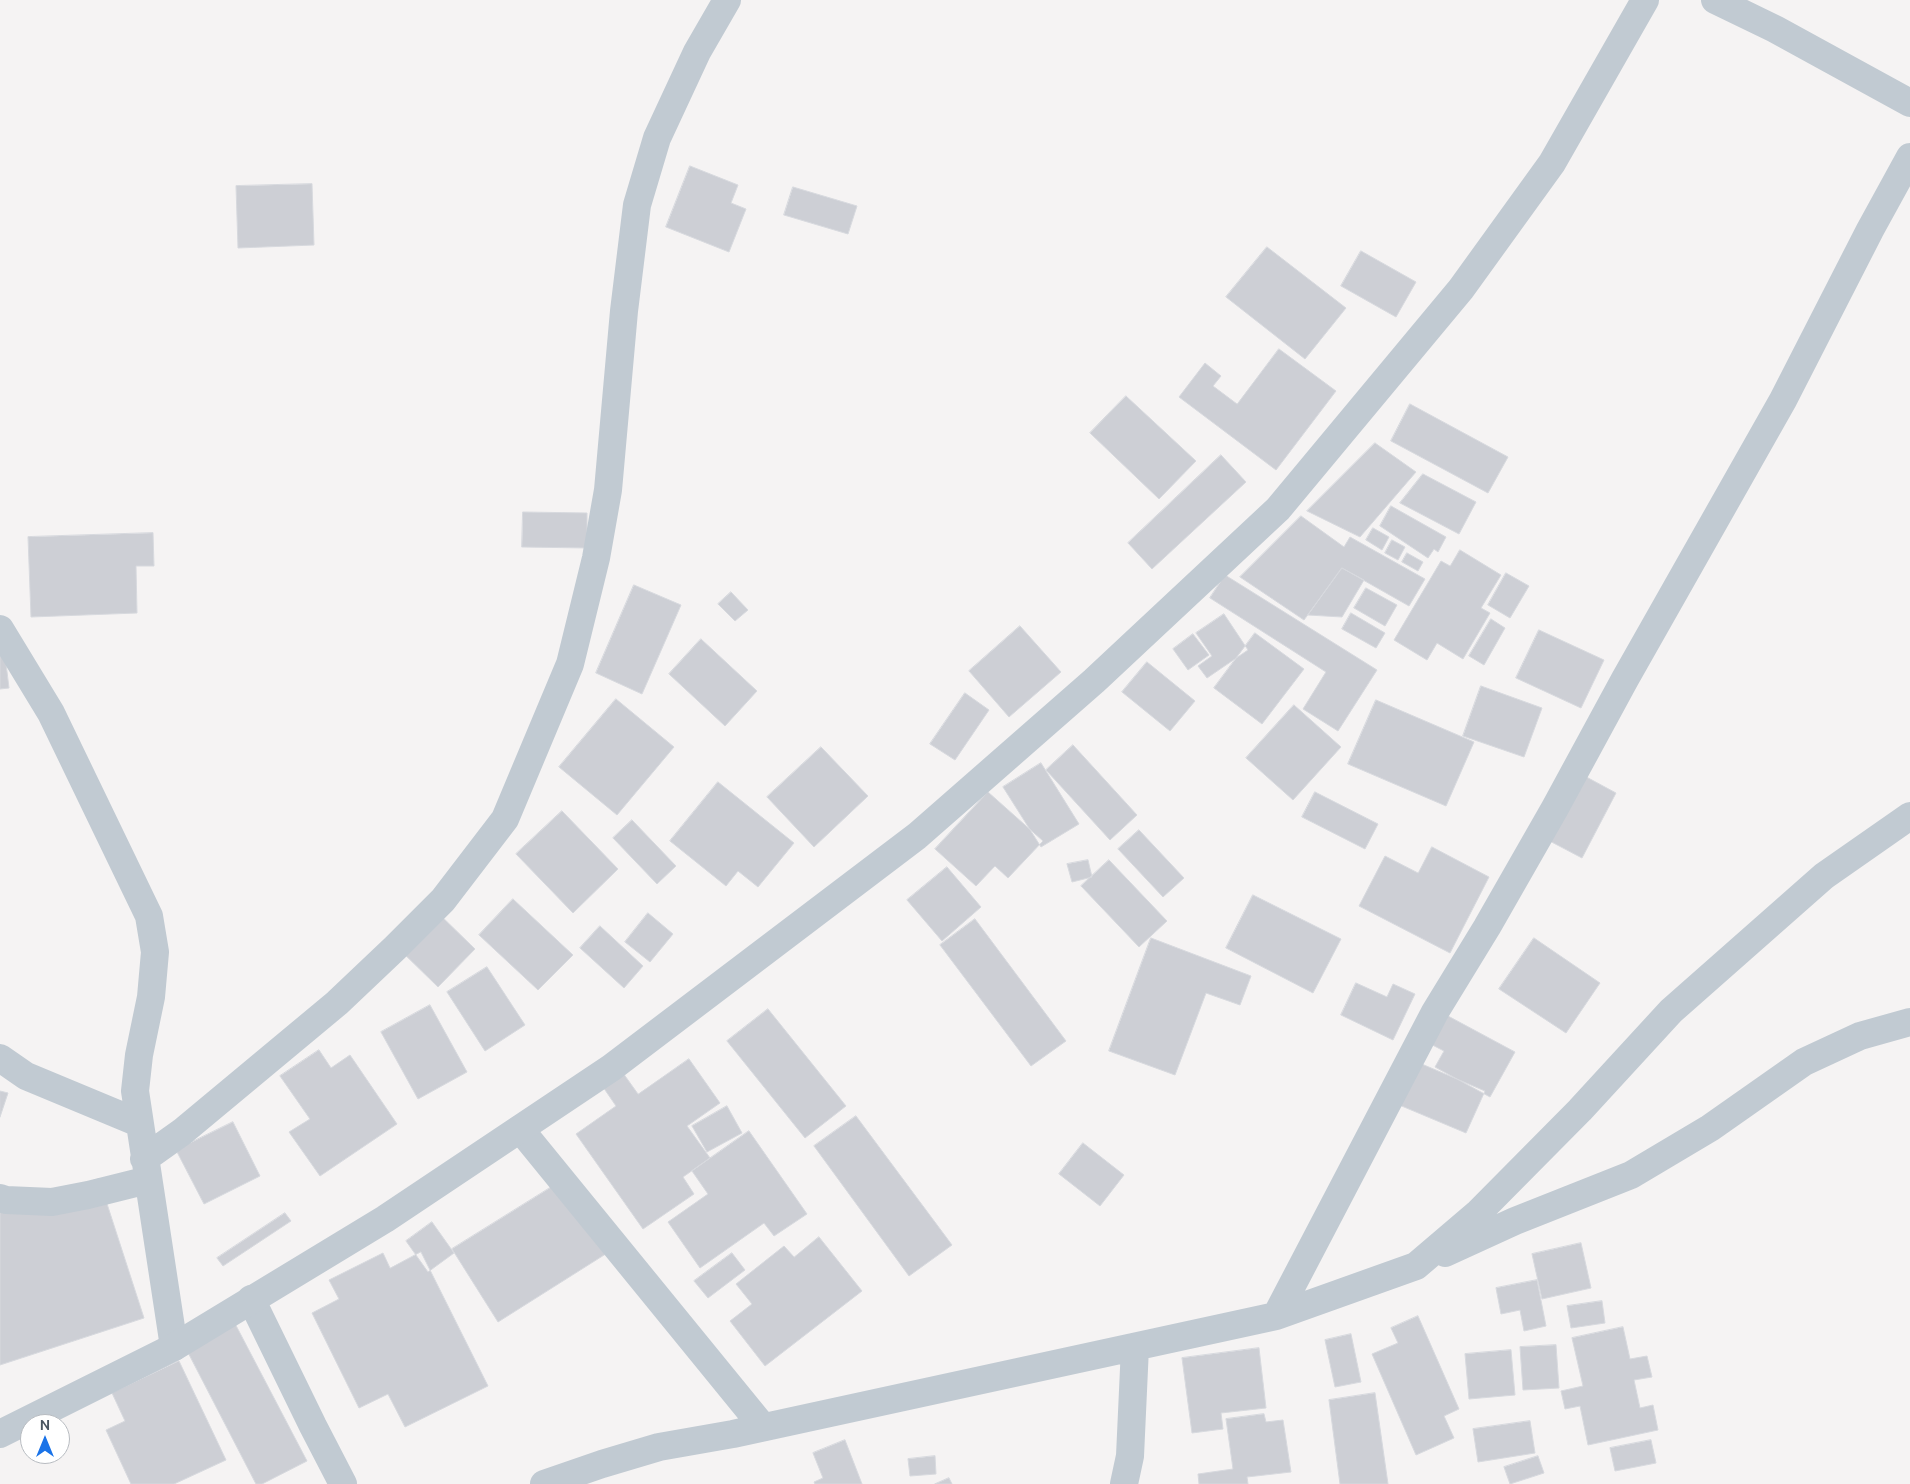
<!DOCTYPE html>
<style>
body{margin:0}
#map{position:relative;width:1910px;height:1484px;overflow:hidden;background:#f5f3f3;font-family:Ubuntu,sans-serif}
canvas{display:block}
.north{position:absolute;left:20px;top:1414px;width:50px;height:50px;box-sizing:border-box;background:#fff;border:1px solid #b7bbc0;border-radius:50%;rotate:0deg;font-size:14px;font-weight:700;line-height:20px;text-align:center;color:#4a5661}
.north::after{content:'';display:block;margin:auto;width:18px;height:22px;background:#1a73e8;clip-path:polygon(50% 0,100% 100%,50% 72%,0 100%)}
</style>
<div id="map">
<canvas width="1910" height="1484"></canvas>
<div class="north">N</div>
</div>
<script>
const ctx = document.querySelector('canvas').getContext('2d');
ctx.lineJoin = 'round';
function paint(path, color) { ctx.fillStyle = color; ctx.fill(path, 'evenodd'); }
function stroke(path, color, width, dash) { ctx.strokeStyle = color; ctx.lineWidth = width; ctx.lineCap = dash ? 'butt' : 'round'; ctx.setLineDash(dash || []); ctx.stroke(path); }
const building = new Path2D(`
 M690,166L738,185L731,203L746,209L729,252L666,227Z
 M312,184L314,245L238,248L236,186Z
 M793,187L857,206L848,234L784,215Z
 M1267,247L1346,308L1305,359L1226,297Z
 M1361,251L1416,282L1396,317L1341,286Z
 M1279,349L1336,391L1276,470L1179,397L1205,363L1221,376L1213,386L1237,404Z
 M1126,396L1196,461L1159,499L1090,433Z
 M1410,404L1508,457L1488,493L1391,441Z
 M1375,443L1416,472L1360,537L1307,511Z
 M1221,455L1246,482L1152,569L1128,543Z
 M1423,474L1476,502L1459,534L1400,503Z
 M1391,506L1446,537L1438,552L1434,549L1428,558L1380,526Z
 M523,512L587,513V548L522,547Z
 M1301,516L1344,547L1350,537L1425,579L1409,606L1342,568L1304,620L1240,577Z
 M1373,528L1389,537L1382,550L1366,540Z
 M153,533L154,566H136L137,613L31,617L28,537Z
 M1392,540L1405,547L1398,560L1385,553Z
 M1460,550L1501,575L1481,608L1490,613L1463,659L1437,643L1427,660L1394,640L1441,561L1450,566Z
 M1407,553L1423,562L1418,571L1402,562Z
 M1342,568L1364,580L1342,617L1308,615Z
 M1506,573L1529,586L1510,618L1488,605Z
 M1225,575L1377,670L1338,731L1303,709L1326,672L1210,598Z
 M634,585L681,605L642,694L596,673Z
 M1366,588L1397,605L1385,626L1354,608Z
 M731,592L748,610L735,621L718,604Z
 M1351,613L1385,633L1376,648L1342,629Z
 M1224,614L1248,650L1207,678L1198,666L1212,656L1196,633Z
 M1491,619L1505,628L1484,665L1469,656Z
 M1020,626L1061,672L1009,717L969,671Z
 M1539,630L1604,660L1581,708L1516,678Z
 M2,631L9,688L0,689V632Z
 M1255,633L1304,669L1262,724L1214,688Z
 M1193,634L1209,655L1188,670L1173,649Z
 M701,639L757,691L725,726L669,674Z
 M1147,662L1195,701L1170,731L1122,692Z
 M1481,686L1542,708L1524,757L1463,736Z
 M965,693L989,710L955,760L930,744Z
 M616,699L674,747L617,815L559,767Z
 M1376,700L1474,742L1446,806L1348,764Z
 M1294,705L1341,747L1293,800L1246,758Z
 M1073,745L1137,815L1110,840L1046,770Z
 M821,747L868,796L814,847L767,797Z
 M1041,763L1079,824L1041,847L1003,787Z
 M1579,773L1616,793L1582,858L1544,838Z
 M718,782L794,843L758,887L738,871L726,886L670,841Z
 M988,792L1043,841L1008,878L995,866L976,886L935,849Z
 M1315,792L1378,824L1365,849L1302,817Z
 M562,811L618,869L573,913L516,854Z
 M632,820L676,866L657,884L613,838Z
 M1139,830L1184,878L1163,897L1118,849Z
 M1432,847L1489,877L1450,953L1359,906L1385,856L1418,873Z
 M1088,860L1092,877L1072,882L1067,864Z
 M1109,860L1167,921L1139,947L1081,886Z
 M947,867L981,907L942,941L907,900Z
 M1253,895L1341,939L1313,993L1226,948Z
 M513,899L573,955L538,990L479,935Z
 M434,909L475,949L438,987L397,947Z
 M648,913L673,934L650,962L625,942Z
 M975,919L1066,1041L1031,1066L940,945Z
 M600,926L643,966L624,988L580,948Z
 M1151,938L1251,976L1240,1005L1206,993L1175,1075L1109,1051Z
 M1534,938L1600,983L1566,1033L1499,989Z
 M487,967L525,1025L485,1051L447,992Z
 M1356,983L1387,997L1393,984L1415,994L1393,1040L1341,1015Z
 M430,1005L467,1072L418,1099L381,1032Z
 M768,1009L846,1106L805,1138L727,1041Z
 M1435,1009L1515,1052L1490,1097L1435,1067L1444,1051L1419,1038Z
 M319,1050L331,1068L350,1055L397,1124L320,1176L289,1132L310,1119L280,1076Z
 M1403,1056L1485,1091L1466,1133L1385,1099Z
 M689,1059L720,1103L687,1126L710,1158L683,1177L694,1194L643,1229L576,1134L616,1106L603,1087L623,1073L638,1094Z
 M0,1091L8,1093L0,1117Z
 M727,1106L742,1133L707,1152L692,1126Z
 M856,1116L952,1245L909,1276L814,1146Z
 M233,1122L260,1176L204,1204L176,1150Z
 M749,1131L807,1214L774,1236L764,1223L700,1268L668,1222L708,1194L692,1171Z
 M1083,1143L1124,1175L1100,1206L1059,1174Z
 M566,1178L612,1250L498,1322L452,1249Z
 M99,1179L144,1318L0,1365V1211Z
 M285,1213L291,1221L223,1266L217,1258Z
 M432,1222L454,1253L428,1272L406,1241Z
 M819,1237L862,1291L765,1366L730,1321L752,1304L736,1284L784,1246L794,1257Z
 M1581,1243L1591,1288L1542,1299L1532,1254Z
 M421,1252L488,1386L405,1427L388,1394L359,1408L312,1313L339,1299L329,1280L383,1253L390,1268Z
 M732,1253L745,1270L708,1298L694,1281Z
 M1537,1280L1546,1326L1524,1331L1520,1310L1501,1314L1496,1288Z
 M1602,1301L1605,1323L1571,1328L1567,1306Z
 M230,1314L307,1461L262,1484H256L181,1339Z
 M1418,1316L1459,1409L1444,1416L1454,1438L1416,1455L1372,1354L1398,1343L1391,1328Z
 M1623,1327L1630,1359L1647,1356L1652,1377L1634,1380L1640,1408L1653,1405L1658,1430L1588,1445L1580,1406L1565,1409L1561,1391L1583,1386L1572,1338Z
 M1351,1334L1361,1382L1335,1387L1325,1340Z
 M1556,1345L1559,1388L1523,1390L1520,1347Z
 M1259,1348L1266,1408L1221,1413L1223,1429L1192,1433L1182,1358Z
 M1511,1350L1515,1395L1469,1399L1465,1354Z
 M179,1361L226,1460L174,1484H131L106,1430L125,1421L112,1393Z
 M1375,1393L1388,1484H1340L1329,1400Z
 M1264,1414L1266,1422L1283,1420L1291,1472L1247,1477L1248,1484H1199L1198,1474L1233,1469L1226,1419Z
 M1530,1421L1535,1453L1478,1462L1473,1429Z
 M845,1440L862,1484H815L814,1482L823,1478L813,1453Z
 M1651,1440L1656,1463L1615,1471L1610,1448Z
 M935,1456L936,1474L910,1476L908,1459Z
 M1538,1456L1544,1473L1510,1484L1504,1467Z
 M949,1478L952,1484H935Z`);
const minor = new Path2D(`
 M1715,0L1775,29L1910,103
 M0,629L51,713L149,916L155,952L151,997L139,1055L135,1091L174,1347
 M0,1058L26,1076L139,1123
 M520,1129L763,1427
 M144,1159L182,1132L337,1003L395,948L443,900L505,819L570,664L596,558L608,490L624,311L637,205L657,138L697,52L727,0
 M0,1198L6,1200L52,1202L88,1195L148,1180
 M1445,1253L1515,1221L1631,1175L1710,1128L1804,1062L1860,1036L1910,1022
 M251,1299L313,1426L343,1484
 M1276,1316L1435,1012L1487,927L1555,808L1625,679L1783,400L1870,230L1910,157
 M544,1484L602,1464L659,1447L733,1434L1276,1316L1416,1266L1477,1214L1580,1110L1671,1011L1824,876L1910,816
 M1124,1484L1130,1456L1135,1347`);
const tertiary = new Path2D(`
 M0,1434L174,1347L385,1219L611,1068L917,836L1094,681L1278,509L1461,289L1552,163L1645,0`);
paint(building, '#cdcfd5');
stroke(building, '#d7d9de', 1);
stroke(minor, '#c1cad2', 28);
stroke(tertiary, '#c1cad2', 28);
</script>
